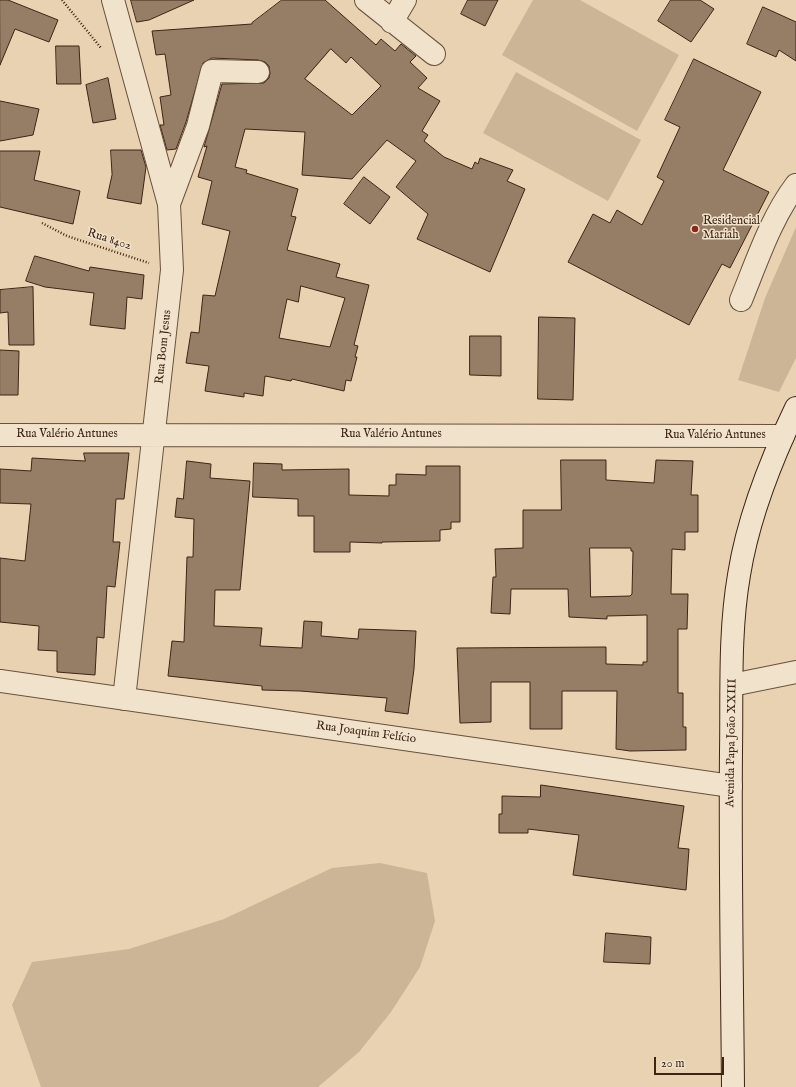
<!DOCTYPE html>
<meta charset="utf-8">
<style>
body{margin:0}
#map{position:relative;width:796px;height:1087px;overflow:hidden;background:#e9d2b1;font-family:"IM FELL English",serif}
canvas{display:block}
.scale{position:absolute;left:654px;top:1057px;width:70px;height:18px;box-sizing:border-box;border:2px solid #3d2415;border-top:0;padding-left:5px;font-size:12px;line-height:14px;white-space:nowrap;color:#3d2415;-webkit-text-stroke:3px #f1e2cc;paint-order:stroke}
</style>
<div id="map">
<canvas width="796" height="1087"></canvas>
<div class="scale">20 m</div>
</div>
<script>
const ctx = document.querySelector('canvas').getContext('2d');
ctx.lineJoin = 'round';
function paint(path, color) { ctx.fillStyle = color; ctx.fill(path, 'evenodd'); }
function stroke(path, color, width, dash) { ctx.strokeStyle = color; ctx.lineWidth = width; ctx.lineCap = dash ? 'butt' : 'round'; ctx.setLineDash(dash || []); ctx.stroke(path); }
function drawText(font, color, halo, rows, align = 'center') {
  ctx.font = font + ' "IM FELL English",serif'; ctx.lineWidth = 3; ctx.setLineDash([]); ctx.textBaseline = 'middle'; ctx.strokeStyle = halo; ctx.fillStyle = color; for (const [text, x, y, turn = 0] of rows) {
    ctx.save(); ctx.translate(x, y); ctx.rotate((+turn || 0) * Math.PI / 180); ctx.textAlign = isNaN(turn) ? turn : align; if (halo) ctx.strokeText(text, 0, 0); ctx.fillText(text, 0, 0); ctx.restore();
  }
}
const green = new Path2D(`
 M533,0H580L679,55L637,131L502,55Z
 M516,72L641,140L608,201L483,133Z
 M796,227V358L779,392L738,380L765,298Z
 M380,863L427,873L435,921L420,967L391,1012L359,1052L318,1087H41L12,1005L32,962L129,949L224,919L332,868Z`);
const building = new Path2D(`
 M0,0H8L58,20L49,42L15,29L0,65Z
 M131,0H194L149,20L137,22Z
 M282,0H325L376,45L381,39L395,51L401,44L416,56L410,62L427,78L418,88L440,101L422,131L428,135L424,141L444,157L472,169L475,162L478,164L480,158L513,170L507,181L525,189L490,272L417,239L428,214L396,187L416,161L387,140L352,179L302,175L305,132L245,129L235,167L247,170L246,173L298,189L291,216L296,217L287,250L340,264L336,277L369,285L354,345L358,346L355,357H357L351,381L346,380L344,391L292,379L291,381L265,376L263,396L244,393V397L205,391L209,366L186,363L191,332L199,333L203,295L215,296L230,231L202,224L212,181L198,177L207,146L204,147L222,84L264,83L269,78L270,73L269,66L265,62L258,60L212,58L203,63L186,122L176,149L167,150L160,125H164L160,97L171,95L165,54L156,55L152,31L252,24V23ZM331,49L346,63L351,57L381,86L352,115L305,79ZM301,286L345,298L330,347L279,338L287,299L298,302Z
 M468,0H498L485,26L461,14Z
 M671,0H700L714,9L691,42L658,21Z
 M763,7L796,22V61L779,50L776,57L747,44Z
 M56,46H79L81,84H57Z
 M694,59L761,92L723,170L769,192L730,268L722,264L689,325L568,262L593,214L610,223L617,210L642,225L664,181L657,177L680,127L665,120Z
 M108,78L116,119L93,123L86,85Z
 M0,101L39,109L33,135L0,141Z
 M111,150H141L146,167L141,204L107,198L112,175Z
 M0,151H40L34,180L80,191L73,224L0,207Z
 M364,177L390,197L370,224L344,204Z
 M35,256L89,271L90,267L144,275L142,299L127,297L125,329L90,325L94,293L45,287L26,281Z
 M33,287L34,345H9L8,312L0,313V290Z
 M539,317L575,318L573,400L538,399Z
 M470,336H501V376L470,375Z
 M0,350L19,351L18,395H0Z
 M84,453H129L124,499H116L113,542H120L115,587L107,586L104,638L97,637L95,675L57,672V651L38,650L39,626L0,622V558L25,561L31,504L0,503V469L31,471L32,458L85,461Z
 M561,460H606V480L654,483L656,460L693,461L691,495H698V532H685V550L672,549L671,594H688L687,629H678V693H683V727H686V750L630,751L616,749L617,691H562V729H530V682H491V722L460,723L457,648L606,647V664L643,665V662H647V615L607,616V619L569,617L568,589H511L510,614L491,613L493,577H496L495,549L523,548V510H561ZM590,548H631V551H633L632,594L630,596L591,597Z
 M187,461L211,464L210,478L250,481L240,590H215L214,626L262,628L260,646L302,648L304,621L322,622L321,636L358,639L359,629L416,631L414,669L408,714L385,711L387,698L300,691L262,690V686L168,676L172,641L184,642L187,557H193L194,519L175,517L177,498L183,499Z
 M254,463L282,464V470L349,469V495L389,496V485H396V474L426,475V466H460V522H451V529L440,530V541L382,542V543L350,542V552H314V516H298V499L253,497Z
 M541,785L684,806L678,848L689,849L686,890L573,875L579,835L528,829V833H499V814H502V796L540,797Z
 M606,933L651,937L650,964L604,962Z`);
const path = new Path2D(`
 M62,0L101,48
 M42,223L67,236L149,263`);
const street = new Path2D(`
 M113,0L169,204L172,270L124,699
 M366,0L434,54
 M392,22L405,0
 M169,204L198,126L212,71L258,72
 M741,300C757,261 771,218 796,185
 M0,435L783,436
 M0,681L731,786
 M732,685L796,672`);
const secondary = new Path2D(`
 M733,1087C732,975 730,863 731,751C732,693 729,633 739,575C748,518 771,460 796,408`);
const markers = [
 [695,229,4,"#8f2418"]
];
const poiNames = [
 ["Residencial",703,222],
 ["Mariah",703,236]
];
const streetNames = [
 ["Rua 8402",109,240,18],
 ["Rua Bom Jesus",164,347,-84],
 ["Rua Valério Antunes",67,435],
 ["Rua Valério Antunes",391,435],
 ["Rua Valério Antunes",715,436],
 ["Rua Joaquim Felício",366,733,8],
 ["Avenida Papa João XXIII",732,743,-89]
];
paint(green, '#ccb496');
paint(building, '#967e66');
stroke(building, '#3d2415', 1);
stroke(street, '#68503c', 24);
stroke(secondary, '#3d2415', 24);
stroke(path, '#3d2415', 2.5, [1, 2]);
stroke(street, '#f1e2cc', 22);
stroke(secondary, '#f1e2cc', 22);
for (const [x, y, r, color] of markers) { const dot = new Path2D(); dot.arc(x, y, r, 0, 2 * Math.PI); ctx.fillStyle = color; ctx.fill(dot); stroke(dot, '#f1e2cc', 1.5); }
drawText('12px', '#3d2415', '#f1e2cc', poiNames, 'left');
drawText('12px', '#3d2415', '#f1e2cc', streetNames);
</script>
